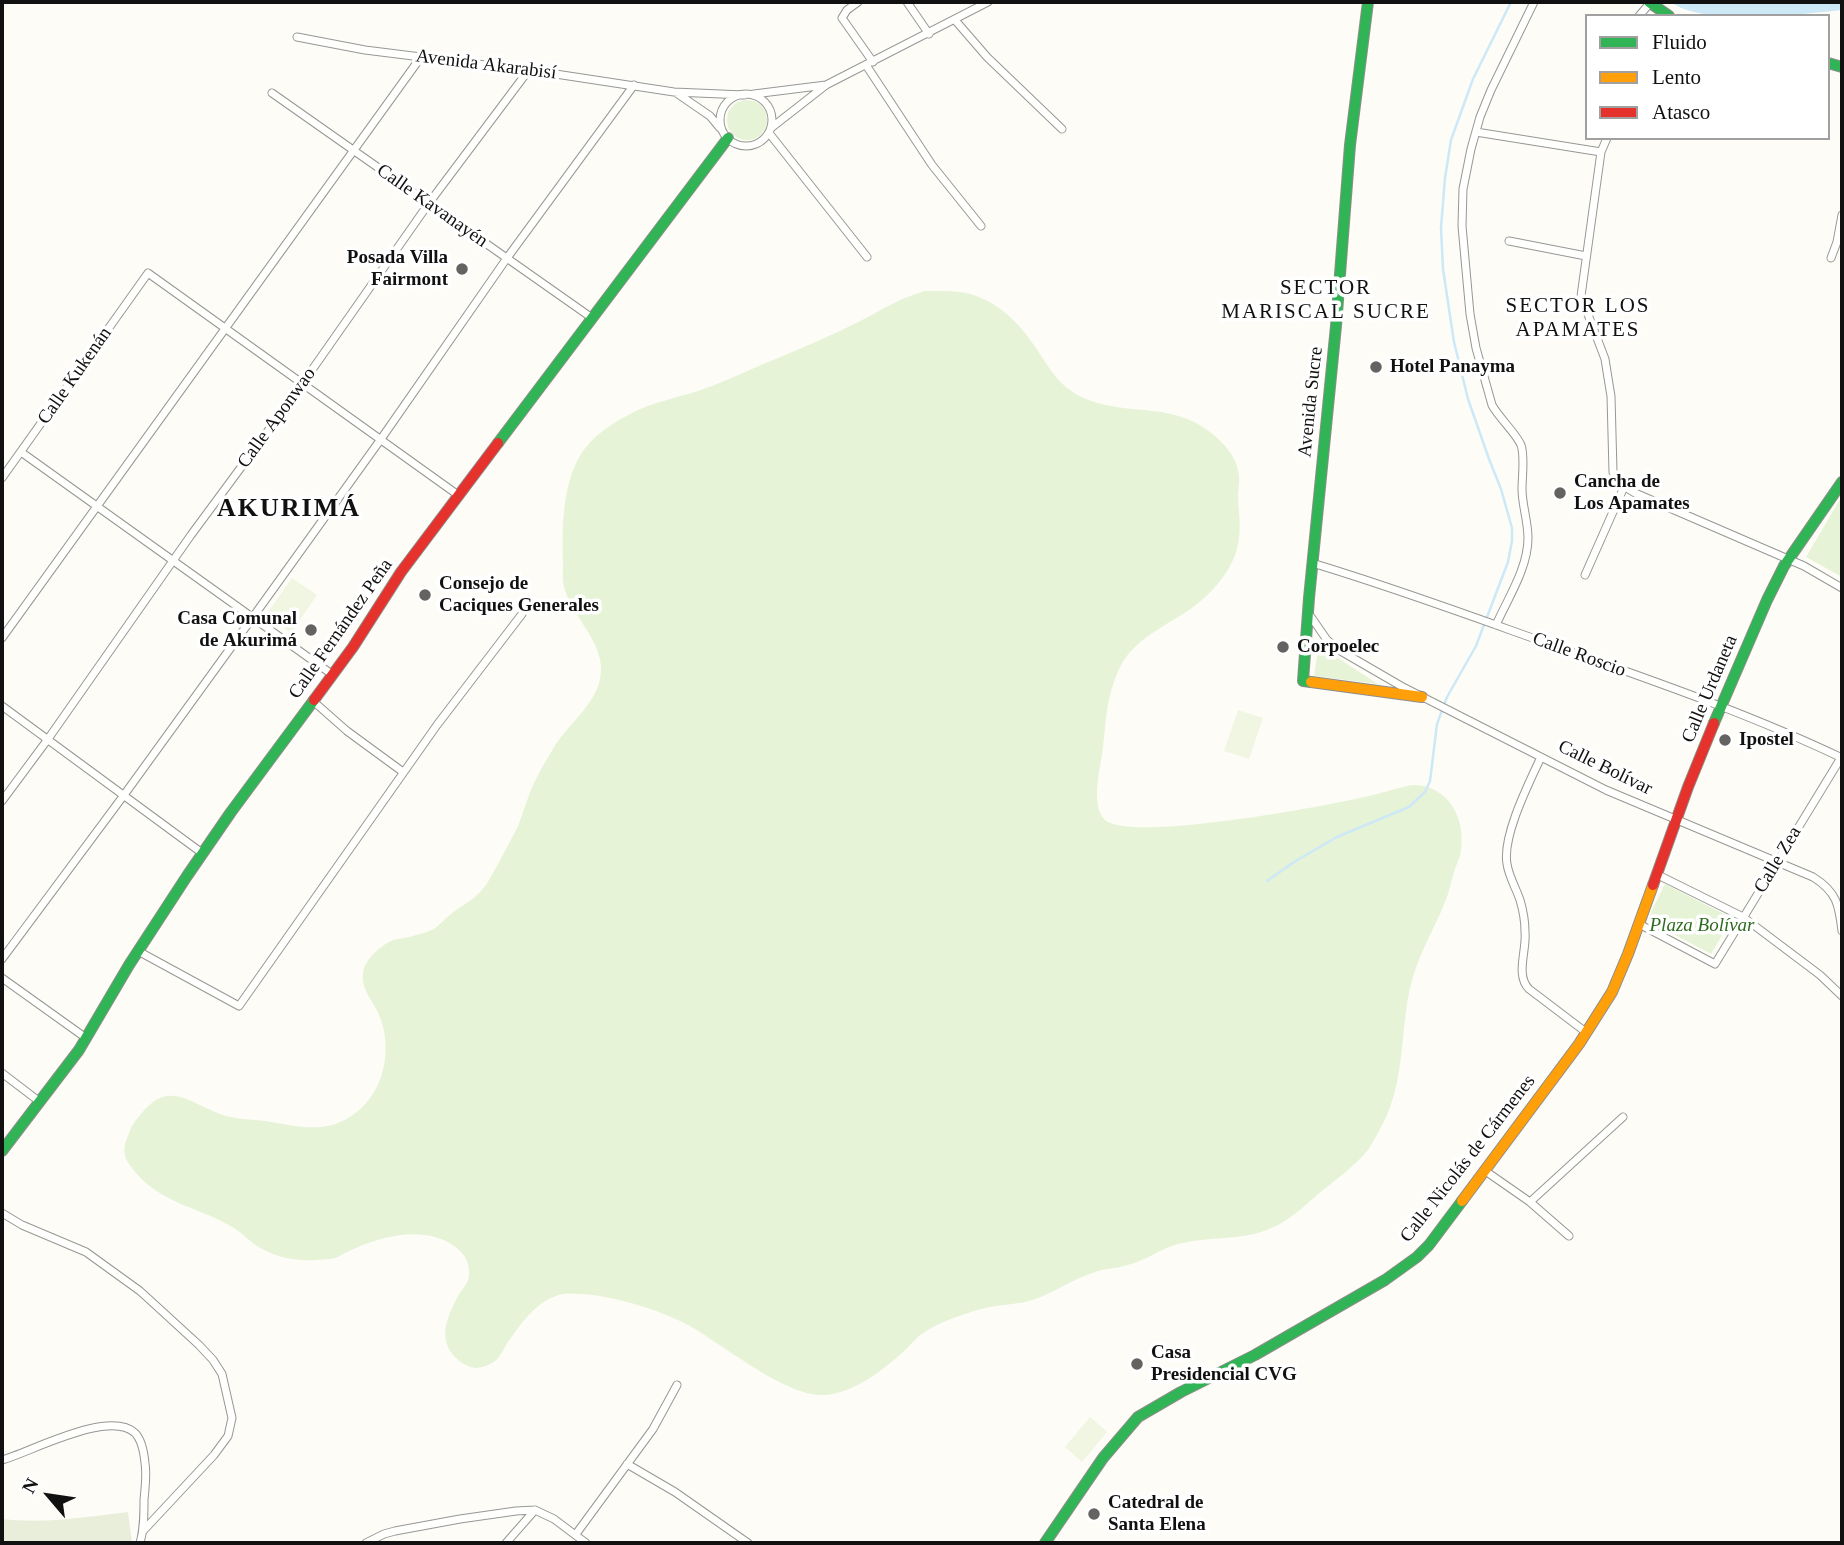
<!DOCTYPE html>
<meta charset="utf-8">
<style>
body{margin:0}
#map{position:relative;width:1844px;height:1545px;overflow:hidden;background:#fdfcf7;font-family:Georgia,serif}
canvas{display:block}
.frame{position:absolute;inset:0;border:4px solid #111;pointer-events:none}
.legend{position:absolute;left:1585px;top:14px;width:245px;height:126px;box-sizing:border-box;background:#fff;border:2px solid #a0a0a0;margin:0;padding:9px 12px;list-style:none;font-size:21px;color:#111}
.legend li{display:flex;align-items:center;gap:14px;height:35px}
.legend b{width:35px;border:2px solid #a0a0a0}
.north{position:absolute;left:14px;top:1461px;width:70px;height:70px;-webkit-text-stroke:5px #fff;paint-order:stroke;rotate:299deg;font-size:19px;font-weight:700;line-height:28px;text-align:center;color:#111}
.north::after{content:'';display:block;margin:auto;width:24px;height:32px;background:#111;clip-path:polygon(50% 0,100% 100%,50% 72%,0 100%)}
</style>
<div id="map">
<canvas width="1844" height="1545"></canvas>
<div class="frame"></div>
<ul class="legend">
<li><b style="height:9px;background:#30b455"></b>Fluido</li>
<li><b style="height:9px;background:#ff9f0a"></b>Lento</li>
<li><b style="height:9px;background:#e5322d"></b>Atasco</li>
</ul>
<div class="north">N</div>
</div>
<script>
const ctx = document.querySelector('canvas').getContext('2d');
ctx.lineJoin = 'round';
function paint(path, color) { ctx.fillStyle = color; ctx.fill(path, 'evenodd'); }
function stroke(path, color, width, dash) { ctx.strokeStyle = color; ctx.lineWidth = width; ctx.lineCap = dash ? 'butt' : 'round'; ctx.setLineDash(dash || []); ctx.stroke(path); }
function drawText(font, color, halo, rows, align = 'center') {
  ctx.font = font + ' Georgia,serif'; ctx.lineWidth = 7; ctx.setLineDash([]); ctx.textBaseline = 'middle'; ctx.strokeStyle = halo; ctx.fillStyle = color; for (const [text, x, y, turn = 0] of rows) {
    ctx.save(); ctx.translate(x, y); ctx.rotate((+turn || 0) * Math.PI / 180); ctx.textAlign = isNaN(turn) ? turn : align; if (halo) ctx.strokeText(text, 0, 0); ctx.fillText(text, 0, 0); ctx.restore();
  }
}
const green = new Path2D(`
 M727 120a20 20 0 1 1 40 0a20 20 0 1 1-40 0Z
 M925,291C938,291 957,290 970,294C1001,303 1021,325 1038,351C1050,370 1062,389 1084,398C1119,414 1160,405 1194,422C1212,431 1234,450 1238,470C1240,478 1239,485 1238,493C1238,508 1241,523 1239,538C1236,568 1212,594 1189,610C1170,623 1148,633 1133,649C1117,665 1111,689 1107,710C1105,725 1104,740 1102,755C1099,772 1091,807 1105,820C1129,843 1334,805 1373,795C1383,793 1405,785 1416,785C1450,787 1466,821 1461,851C1460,858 1456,865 1454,872C1452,880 1450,887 1448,894C1438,923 1421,948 1413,977C1400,1021 1406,1066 1389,1110C1385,1120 1374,1141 1368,1150C1354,1167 1334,1181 1317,1195C1300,1210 1284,1225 1261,1232C1232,1241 1201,1236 1172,1246C1158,1251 1145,1260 1131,1264C1104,1272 1113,1265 1087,1275C1065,1283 1048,1297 1025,1302C1010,1305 995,1305 981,1309C960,1315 936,1323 919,1336C913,1341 909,1347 903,1352C883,1370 854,1393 825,1395C786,1398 722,1343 686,1324C660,1310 608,1294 578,1294C571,1294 563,1293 556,1296C535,1303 520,1325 508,1342C504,1348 501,1356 495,1361C490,1365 482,1368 475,1368C468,1367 461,1363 456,1358C436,1338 448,1316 458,1296C462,1289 468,1284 469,1276C472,1251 445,1237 424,1235C403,1232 377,1239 358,1247C334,1257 343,1259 316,1260C302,1261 284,1259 271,1253C253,1246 250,1239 234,1228C202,1208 162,1204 136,1173C123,1157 121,1152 129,1133C131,1126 136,1120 141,1114C168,1080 188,1102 220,1114C242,1121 242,1118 265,1121C287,1124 310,1131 332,1125C378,1112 397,1057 379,1015C374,1002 361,990 363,974C364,960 379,947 391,941C398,938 406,938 413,936C420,934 428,932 434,929C440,925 445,918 451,914C466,902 474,901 486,885C490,879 493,872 497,866C504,853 512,838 518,826C523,813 528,796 534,783C540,770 548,757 556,744C572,720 602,699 601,668C600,644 583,627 573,607C569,601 566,594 564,587C562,579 563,572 563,564C562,529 562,485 581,454C593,435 614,422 634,412C654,402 676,398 698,391C719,384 740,374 761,365C795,351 831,336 864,319C887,307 900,298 925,291Z
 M1842,496V577L1806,557Z
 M1319,643L1341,660L1378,684L1314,676Z
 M1665,884L1732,918L1711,954L1647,920Z`);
const cemetery = new Path2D(`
 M128,1512L132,1543H2V1519C43,1524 86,1517 128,1512Z`);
const pitch = new Path2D(`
 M292,578L317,595L291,633L266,615Z
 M1238,710L1263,718L1249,759L1224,751Z
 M1090,1417L1107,1432L1082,1462L1065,1447Z`);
const water = new Path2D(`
 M1671,2H1842V10C1801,14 1704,27 1671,2Z`);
const stream = new Path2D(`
 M1267,881L1294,862L1337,837L1409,807L1425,792L1430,781L1437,724L1447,697L1476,646L1508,562L1512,541V528L1501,489L1489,459L1468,399L1454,342L1443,269L1441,228L1445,178L1451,140L1473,79L1511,2`);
const street = new Path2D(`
 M858,2L847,10L842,18L873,62
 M907,2L929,34
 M1639,16L1650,3
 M955,20L987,57L1062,129
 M297,37L365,50L549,73L674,92L744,95
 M866,65L932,165L981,226
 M272,93L592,318
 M678,94L710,116L720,128
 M754,94L826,85
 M720 120a26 26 0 1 1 52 0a26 26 0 1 1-52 0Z
 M771,128L826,85L988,2
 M1476,132L1601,152
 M769,133L867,257
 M1607,138L1601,152L1581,296L1605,359L1608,378L1611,396L1613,472L1620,484L1635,493L1804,566L1842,588
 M1509,241L1586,256
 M1831,258L1837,242L1842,215
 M21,452L333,675
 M2,478L148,273L458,495
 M1312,563C1399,589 1484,621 1569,651C1662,684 1754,716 1842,758
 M1585,575L1624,487
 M1309,614L1327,640L1339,650L1401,686L1606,790L1813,877C1837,892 1839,905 1842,931
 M1496,625C1508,598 1528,568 1528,538C1528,521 1522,505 1522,489C1522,477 1525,456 1521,445C1516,433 1499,418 1492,405L1476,348L1470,314L1462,226L1463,189L1471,149L1480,117L1491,90L1534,2
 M2,638L421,57
 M313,701L347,731L403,772
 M2,706L202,853
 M1541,757C1529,783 1502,836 1507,864C1509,877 1516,888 1520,900C1523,910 1525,921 1525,932C1527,950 1515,975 1529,989L1587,1033
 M2,801L48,739L191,535L293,397L429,203L528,71
 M1656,874L1743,917L1820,975L1842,996
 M1639,924L1715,964L1842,756
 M138,951L239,1006L437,725L522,614
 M2,959L124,795L253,617L381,439L507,258L634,85
 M2,978L86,1038
 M2,1073L40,1102
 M1484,1170L1530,1202L1569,1236
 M1530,1202L1623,1117
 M2,1213L22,1225L86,1252L140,1291L199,1345L213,1360L222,1374L232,1418L228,1436L214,1455L143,1531
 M2,1460C31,1452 109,1409 135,1433C142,1440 144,1453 145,1463C147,1475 145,1488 144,1500C144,1515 144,1529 140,1543
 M627,1464L675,1492L748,1543
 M576,1534L653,1429L677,1385
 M366,1543L384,1534L395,1531L460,1519L516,1511L535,1510L554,1519L586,1543
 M506,1543L535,1510`);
const fast = new Path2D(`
 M1649,2L1669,16
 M1828,63L1842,67
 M498,443L728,138
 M1311,682L1303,681L1309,598L1336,326L1350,145L1368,2
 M1714,723L1767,600L1784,566L1842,482
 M2,1151L79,1050L129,965L187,876L231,812L314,700
 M1045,1543L1103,1458L1138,1417L1181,1392L1255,1355L1385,1280L1417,1257L1429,1245L1462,1201`);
const slow = new Path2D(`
 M1311,682L1422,697
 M1462,1201L1579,1044L1612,992L1628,954L1653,885`);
const jam = new Path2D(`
 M314,700L353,647L401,572L498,443
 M1653,885L1688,787L1714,723`);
const markers = [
 [462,269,7,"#646362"],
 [1376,367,7,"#646362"],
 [1560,493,7,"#646362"],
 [425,595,7,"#646362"],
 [311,630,7,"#646362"],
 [1283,647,7,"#646362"],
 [1725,740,7,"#646362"],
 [1137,1364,7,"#646362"],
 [1094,1514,7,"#646362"]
];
const streetNames = [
 ["Avenida Akarabisí",486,65,7],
 ["Calle Kavanayén",432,206,35],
 ["Calle Kukenán",75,376,-55],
 ["Avenida Sucre",1311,402,-84],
 ["Calle Aponwao",277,418,-54],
 ["Calle Fernández Peña",341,629,-55],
 ["Calle Roscio",1579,655,20],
 ["Calle Urdaneta",1710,689,-67],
 ["Calle Bolívar",1605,768,26],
 ["Calle Zea",1778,860,-59],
 ["Calle Nicolás de Cármenes",1468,1159,-52]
];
const poiNames = [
 ["Posada Villa",448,258,"right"],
 ["Fairmont",448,280,"right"],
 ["Hotel Panayma",1390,367],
 ["Cancha de",1574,482],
 ["Los Apamates",1574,504],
 ["Consejo de",439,584],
 ["Caciques Generales",439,606],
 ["Casa Comunal",297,619,"right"],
 ["de Akurimá",297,641,"right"],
 ["Corpoelec",1297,647],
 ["Ipostel",1739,740],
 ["Casa",1151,1353],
 ["Presidencial CVG",1151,1375],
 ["Catedral de",1108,1503],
 ["Santa Elena",1108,1525]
];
const parkNames = [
 ["Plaza Bolívar",1702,926]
];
const neighbourhoodNames = [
 ["SECTOR",1326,288],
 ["MARISCAL SUCRE",1326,312],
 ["SECTOR LOS",1578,306],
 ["APAMATES",1578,330]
];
const districtNames = [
 ["AKURIMÁ",289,509]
];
paint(green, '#e7f3d7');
paint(cemetery, '#e9eedb');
paint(pitch, '#f0f6e1');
paint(water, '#cde8f7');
stroke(stream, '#cde8f7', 2.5);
stroke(street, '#979795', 9);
stroke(fast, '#8e8d8b', 12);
stroke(slow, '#8e8d8b', 12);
stroke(jam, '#8e8d8b', 12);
stroke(street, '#fffffe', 7);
stroke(fast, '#30b455', 10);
stroke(slow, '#ff9f0a', 10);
stroke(jam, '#e5322d', 10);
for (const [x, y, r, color] of markers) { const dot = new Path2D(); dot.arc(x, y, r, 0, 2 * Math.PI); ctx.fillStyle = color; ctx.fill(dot); stroke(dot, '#fff', 2.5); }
drawText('19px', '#111', '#fff', streetNames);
drawText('bold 19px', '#111', '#fff', poiNames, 'left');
drawText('italic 19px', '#2f6b1f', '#fff', parkNames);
ctx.letterSpacing = '2px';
drawText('21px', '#111', '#fff', neighbourhoodNames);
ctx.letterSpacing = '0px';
ctx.letterSpacing = '2px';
drawText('bold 26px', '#111', '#fff', districtNames);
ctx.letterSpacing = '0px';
</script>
